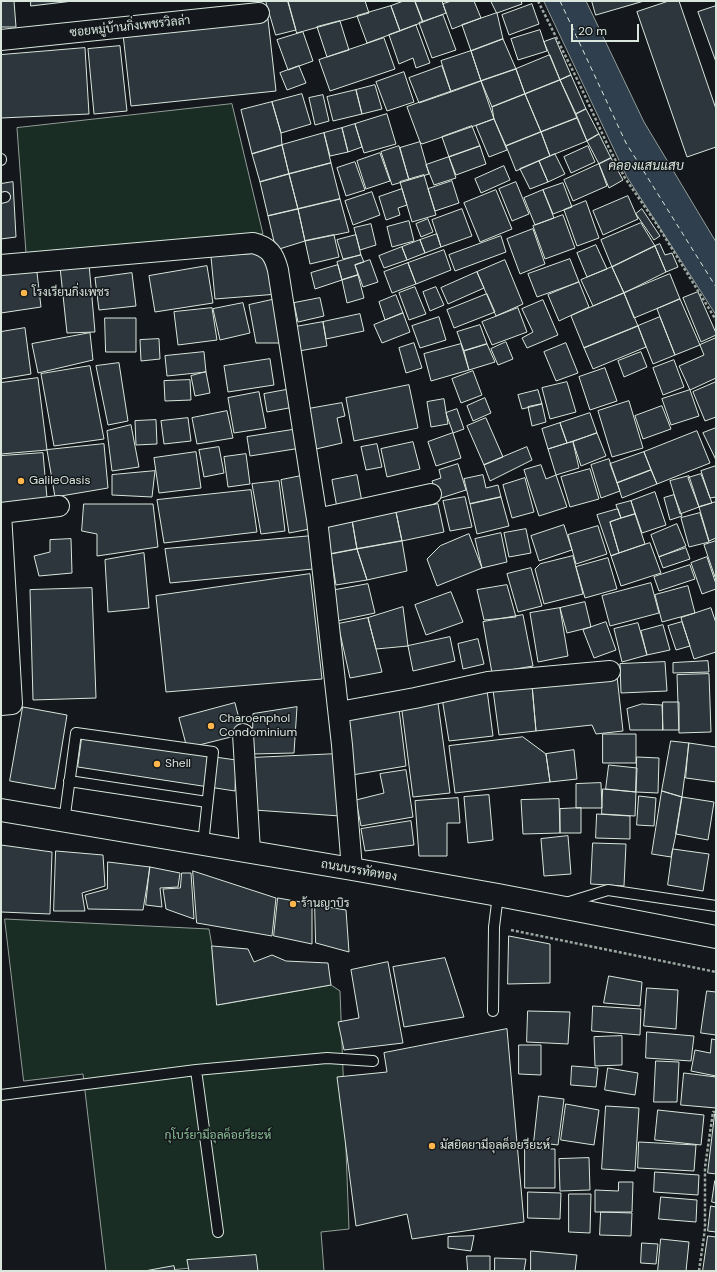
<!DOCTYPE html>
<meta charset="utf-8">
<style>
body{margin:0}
#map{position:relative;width:717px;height:1272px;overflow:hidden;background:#14181c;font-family:"DM Sans",sans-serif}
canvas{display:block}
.frame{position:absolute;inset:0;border:2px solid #d8e6dc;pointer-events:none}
.scale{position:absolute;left:571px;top:24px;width:68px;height:18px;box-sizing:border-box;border:2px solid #d8e6dc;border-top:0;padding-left:5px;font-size:12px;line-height:14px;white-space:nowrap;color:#d8e6dc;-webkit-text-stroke:3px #14181c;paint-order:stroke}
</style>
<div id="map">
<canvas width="717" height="1272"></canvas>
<div class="frame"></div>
<div class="scale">20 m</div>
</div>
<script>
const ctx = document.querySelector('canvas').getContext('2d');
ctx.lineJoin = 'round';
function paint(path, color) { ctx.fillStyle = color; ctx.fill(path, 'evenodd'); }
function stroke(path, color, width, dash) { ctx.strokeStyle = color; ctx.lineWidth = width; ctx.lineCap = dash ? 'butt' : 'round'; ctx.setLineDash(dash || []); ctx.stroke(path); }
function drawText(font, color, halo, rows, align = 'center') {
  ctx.font = font + ' "DM Sans",Sarabun,sans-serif'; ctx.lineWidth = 3; ctx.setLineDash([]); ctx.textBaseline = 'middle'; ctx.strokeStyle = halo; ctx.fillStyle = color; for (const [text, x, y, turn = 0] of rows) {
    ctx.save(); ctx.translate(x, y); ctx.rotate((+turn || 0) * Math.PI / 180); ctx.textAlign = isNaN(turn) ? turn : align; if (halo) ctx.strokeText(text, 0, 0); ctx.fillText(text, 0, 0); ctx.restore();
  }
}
const green = new Path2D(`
 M232,104L263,234L26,253L17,128Z
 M5,919L209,929L212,946L218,1005L331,985L340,991L349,1229L321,1232L324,1271H253L251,1262L160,1271H106L83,1074L24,1081Z`);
const water = new Path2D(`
 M544,1H586L644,122L716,242V315L627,177Z`);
const ferry = new Path2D(`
 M560,1L626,143L716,287`);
const building = new Path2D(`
 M1,1H14L16,27H1Z
 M31,1H73L31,6Z
 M266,1H288L296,30L276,35Z
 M288,1H365L369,13L297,33Z
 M404,1H415L423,22L400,31L391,6Z
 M415,1H442L446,13L423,22Z
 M452,1H474L481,18L452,29L443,4Z
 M491,1H521L522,4L497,13Z
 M592,1H644L596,15Z
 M669,1H679L716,109V147L687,157L637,12Z
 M532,4L539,24L509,35L502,15Z
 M391,6L400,31L367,43L357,16Z
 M716,6V62L698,12Z
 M497,13L503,39L471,51L462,25Z
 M443,15L456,50L432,58L419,23Z
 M268,19L276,91L131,106L123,34Z
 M340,21L349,50L327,57L317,27Z
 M416,25L430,63L416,68L413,58L399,64L389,35Z
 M540,30L547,51L518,60L511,39Z
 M303,32L313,61L288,70L277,40Z
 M384,38L395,69L330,91L319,60Z
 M555,38L571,75L560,80L544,42Z
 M503,39L516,69L481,81L471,51Z
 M120,46L127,111L94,114L88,49Z
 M85,48L89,114L1,118V55Z
 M471,51L481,81L451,92L441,61Z
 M550,55L560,80L525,94L516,69Z
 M299,66L306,83L287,90L280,73Z
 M442,66L451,92L419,103L409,78Z
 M516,69L525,94L492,107L481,81Z
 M404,72L414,102L387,111L376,82Z
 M571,75L586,109L576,114L560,80Z
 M560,80L577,118L541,132L525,94Z
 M481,81L494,119L422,144L420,142L407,107Z
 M375,85L382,109L362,114L356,90Z
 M356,90L362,114L333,121L327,97Z
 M302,94L311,124L281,133L272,102Z
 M525,94L541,132L506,146L494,119L492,107Z
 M323,95L329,121L315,125L309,98Z
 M272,102L281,133L282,145L252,154L241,110Z
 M586,109L599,134L587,141L576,114Z
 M387,114L396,144L364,153L355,124Z
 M577,118L587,141L550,156L541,132Z
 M494,119L507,150L489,157L476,126Z
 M355,124L362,147L348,152L342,128Z
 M472,126L480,146L449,157L442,137Z
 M342,128L348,152L330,156L324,133Z
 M541,132L550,156L516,171L506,146Z
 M324,133L331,163L289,174L282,145Z
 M599,134L611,158L599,164L587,141Z
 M420,142L429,174L409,180L400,148Z
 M282,145L289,174L260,182L252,154Z
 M399,146L409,180L392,185L381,152Z
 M480,146L486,164L456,175L449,157Z
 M588,146L595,162L571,173L564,157Z
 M380,153L390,181L366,189L357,161Z
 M555,154L565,174L548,182L539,161Z
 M449,157L456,178L434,185L426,165Z
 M611,158L623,180L609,188L599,164Z
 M539,161L548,182L530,189L520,169Z
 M355,162L365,190L346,196L337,168Z
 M331,163L340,199L298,209L289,174Z
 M599,164L607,186L573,201L564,180Z
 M504,166L510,180L481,193L475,179Z
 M289,174L298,209L268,216L260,182Z
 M424,175L436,215L412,222L400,182Z
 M452,181L459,203L435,211L428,189Z
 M13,182L16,237L1,239V184Z
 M516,182L529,214L512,221L499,189Z
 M563,183L572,207L553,214L543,190Z
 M402,189L407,205L398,208L400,215L386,220L379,197Z
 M496,190L512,229L480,242L464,203Z
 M543,190L554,218L535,225L524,198Z
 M372,192L380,215L353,225L345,201Z
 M628,196L638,219L603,235L593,211Z
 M340,199L349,232L305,241L298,209Z
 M586,201L599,238L577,246L564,210Z
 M298,209L305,241L276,250L268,216Z
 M462,209L472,236L441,247L432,220Z
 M642,209L660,236L654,240L636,214Z
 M563,215L575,248L545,259L533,226Z
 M428,219L433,232L421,237L416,224Z
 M409,221L414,241L392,247L387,227Z
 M641,223L655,246L612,267L601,240Z
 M371,224L376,245L360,250L354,228Z
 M533,229L545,264L520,274L507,239Z
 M437,234L441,247L425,253L420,240Z
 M334,235L339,257L310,264L305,241Z
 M356,235L361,255L343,259L337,240Z
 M501,236L506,252L455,271L449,255Z
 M420,240L425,253L407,260L402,247Z
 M660,244L665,255L672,253L678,267L666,272L655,246Z
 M596,245L607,269L587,277L577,253Z
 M655,246L666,272L624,293L612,267Z
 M402,247L407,260L384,268L379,256Z
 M444,250L451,270L416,284L408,263Z
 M266,253L278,294L215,299L211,257Z
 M361,255L364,262L355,265L358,275L342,280L337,262Z
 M570,259L579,282L537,297L528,274Z
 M370,260L378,282L363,287L355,265Z
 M505,260L523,304L496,316L477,272Z
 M408,263L416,284L392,293L384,272Z
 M36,264L41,307L1,313V269Z
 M89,264L95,332L67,333L60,267Z
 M338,265L342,280L315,289L311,273Z
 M207,266L213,303L155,312L149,276Z
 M612,267L624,293L593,306L581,280Z
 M477,272L484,288L448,304L441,288Z
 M132,273L136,306L99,310L95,278Z
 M670,274L680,299L634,318L624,293Z
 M358,275L364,298L347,303L342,280Z
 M579,282L589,307L559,321L548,295Z
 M415,287L426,314L409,320L399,293Z
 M436,287L444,305L430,311L423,292Z
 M698,292L716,333V335L701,342L683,298Z
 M624,293L638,326L584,348L571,316Z
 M487,294L495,312L454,328L447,310Z
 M396,295L403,313L385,320L379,302Z
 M320,298L324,316L298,322L294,303Z
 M276,299L283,343H256L249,305Z
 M680,299L700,345L675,355L657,309Z
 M543,300L558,335L527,348L522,338L533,332L522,309Z
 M243,303L250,333L220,340L213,309Z
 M212,308L217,340L178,345L174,312Z
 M518,308L527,332L492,345L482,322Z
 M403,313L410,332L382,343L374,325Z
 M360,314L364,331L326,339L323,322Z
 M439,317L446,340L420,348L412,326Z
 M660,317L675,355L653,364L638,326Z
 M105,318H136V352H106Z
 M323,322L327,346L299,351L295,327Z
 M480,325L487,344L464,351L457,332Z
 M638,326L646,347L593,369L584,348Z
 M25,328L31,374L1,379V332Z
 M90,333L93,360L38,373L32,344Z
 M716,338V378L690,390L679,366L704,355L700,345Z
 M159,339L160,359L141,361L140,340Z
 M506,342L513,359L498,365L491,349Z
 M414,343L422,368L406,373L399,348Z
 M566,343L578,373L556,381L544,352Z
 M461,344L469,370L431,381L424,354Z
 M487,344L495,362L469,370L464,351Z
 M204,352L206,372L167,376L165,356Z
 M641,352L647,367L624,377L618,361Z
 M270,359L274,385L228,392L224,366Z
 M674,360L684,387L663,395L653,368Z
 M119,363L128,421L108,425L96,366Z
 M90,366L104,439L54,446L41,374Z
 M605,368L617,401L590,410L579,377Z
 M473,371L482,395L461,403L452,379Z
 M206,372L210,393L195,396L191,376Z
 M38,378L47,450L1,454V383Z
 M190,380L191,400L165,401L164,381Z
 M567,382L576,412L550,419L542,388Z
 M716,382V417L705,421L693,392Z
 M409,385L418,428L354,441L346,398Z
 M291,389L294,407L267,412L264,394Z
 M538,390L542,404L522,409L518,395Z
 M690,390L699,416L671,425L662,399Z
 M259,392L266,428L234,433L228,398Z
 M485,398L491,413L473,421L467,406Z
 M444,399L448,424L431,427L427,402Z
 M629,401L643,448L612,457L598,411Z
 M342,403L345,416L337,418L342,443L316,449L308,409Z
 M542,404L546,422L532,426L528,407Z
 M662,406L671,429L643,439L635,416Z
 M457,409L464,429L453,433L446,413Z
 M227,411L233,438L197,444L192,418Z
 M590,413L597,433L567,443L560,423Z
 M188,418L191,441L164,444L161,421Z
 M486,418L503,457L484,465L467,426Z
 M156,420L157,444L136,445L135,421Z
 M560,423L567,443L548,449L542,429Z
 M131,425L139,467L112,471L107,431Z
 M716,428V460L703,433Z
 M298,429L301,448L250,456L247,437Z
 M697,431L710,463L657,484L644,452Z
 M453,433L461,458L436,466L428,442Z
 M597,433L606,456L581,466L573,442Z
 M413,442L420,469L387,477L381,449Z
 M573,442L579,468L556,475L548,449L567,443Z
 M104,444L108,488L55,497L47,450Z
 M377,444L382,467L366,470L361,447Z
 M219,447L224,473L204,477L199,450Z
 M527,447L532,460L490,481L484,465Z
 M196,452L201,488L159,493L154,458Z
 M644,452L651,470L617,483L610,464Z
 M43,453L47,498L1,503V456Z
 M246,454L250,484L228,487L224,457Z
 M609,459L620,491L601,498L591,465Z
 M458,464L466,490L438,499L432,481L441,478L439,470Z
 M541,465L546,479L556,475L567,507L539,516L524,470Z
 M716,466V497L710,498L701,471Z
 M590,469L599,499L570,507L561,477Z
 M651,470L657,484L622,498L617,483Z
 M155,471L152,497L112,495V475Z
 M701,474L712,503L699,507L688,478Z
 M306,475L315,528L289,533L281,480Z
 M357,475L362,502L337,508L332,480Z
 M483,475L486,488L498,485L501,497L470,504L464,479Z
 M689,476L699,507L680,514L670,481Z
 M525,478L534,512L512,518L503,485Z
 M279,481L285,531L261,534L252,484Z
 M251,490L257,532L164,543L157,500Z
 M655,492L666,525L642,533L631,501Z
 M674,495L682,516L670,520L664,498Z
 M465,497L472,527L450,531L443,501Z
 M501,497L509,526L477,534L470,504Z
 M631,501L635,514L621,518L616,505Z
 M716,502V538L709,541L699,507Z
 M84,504H153L158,547L97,556V534L82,531Z
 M438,504L444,532L402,541L396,512Z
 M618,509L621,518L610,522L619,553L611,556L597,515Z
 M396,512L402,541L357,549L352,520Z
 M700,513L709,542L689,547L681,518Z
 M635,514L645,544L619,553L610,522Z
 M352,520L357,549L331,554L324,526Z
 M677,524L686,546L659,557L651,535Z
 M564,525L572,550L539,561L531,536Z
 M598,526L607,554L576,564L568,535Z
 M526,529L531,553L509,557L504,533Z
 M501,533L507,562L482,568L475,539Z
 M469,534L482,568L437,586L427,559L440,546Z
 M312,536L313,569L170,583L165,549Z
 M71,539L72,573L39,576L34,556L50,552V540Z
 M402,541L407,571L367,580L357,549Z
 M716,541V577H715L704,545Z
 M650,543L661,573L621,586L611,556Z
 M686,548L690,559L663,568L659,557Z
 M357,549L367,580L336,585L331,554Z
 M144,553L149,608L108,612L105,560Z
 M573,556L583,594L544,604L535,569L540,564Z
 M707,557L716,584V589L702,594L691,563Z
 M608,558L617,589L585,598L576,567Z
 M690,565L695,579L659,591L654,577Z
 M531,568L542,606L518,612L507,574Z
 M310,574L322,679L166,692L156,596Z
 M651,583L659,613L610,626L602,596Z
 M368,584L375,613L337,621L330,591Z
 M507,585L516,617L484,620L477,590Z
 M688,586L695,613L662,622L655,595Z
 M92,588L96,698L33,700L30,590Z
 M451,592L463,622L426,635L415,605Z
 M585,602L591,627L567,633L560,608Z
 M403,607L408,646L376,649L368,618Z
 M560,608L568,656L538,662L530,613Z
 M711,608L716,623V652L694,659L681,618Z
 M523,615L533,666L492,673L483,622Z
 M368,618L382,672L350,678L338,624Z
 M606,622L616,650L594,658L583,630Z
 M682,622L690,646L676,650L668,626Z
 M638,623L647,655L622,662L614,629Z
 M663,625L670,650L647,655L641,631Z
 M450,637L455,661L413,671L408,646Z
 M478,639L484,664L463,669L458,644Z
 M708,661L709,672L673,673V663Z
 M665,662L667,691L621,693L620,664Z
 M709,674L711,732L679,733L677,675Z
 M617,676L623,731L596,734L592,725L536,731L532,685Z
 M532,685L536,731L499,735L493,690Z
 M487,690L493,736L449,741L442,698Z
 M663,702H679V730H663Z
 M235,703L243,734L187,748L179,718Z
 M438,703L450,793L413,797L402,711Z
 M642,704L662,705L663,730H630L627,709Z
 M23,707L67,715L55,789L10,781Z
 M297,707L294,753L252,754L253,714Z
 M399,709L406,766L352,775L344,717Z
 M603,734H636V763H603Z
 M523,737L546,754L550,782L455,793L449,746Z
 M82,738L236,760L235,791L78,767Z
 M671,741L689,743L682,797L662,791Z
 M689,743L716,747V782L686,778Z
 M574,750L577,779L550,782L546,754Z
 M337,754L340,816L254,810L250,758Z
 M637,757L659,758L658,793L636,792Z
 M609,765L637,768L636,792L606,789Z
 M406,770L413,817L361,826L356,800L384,793L380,774Z
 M601,783L602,808H576V784Z
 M603,789L636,792L635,816L602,814Z
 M662,791L682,797L676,834L671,857L652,854Z
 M489,795L493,840L468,843L464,797Z
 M639,796L656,798L654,826L637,825Z
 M682,797L714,802L708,840L676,834Z
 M458,798L460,823H447V856H419L415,801Z
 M559,799L560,833L523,834L521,800Z
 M581,808V833H560V809Z
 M597,814L630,816V839L596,838Z
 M411,821L414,845L365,851L361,829Z
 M568,836L571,874L544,876L541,839Z
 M593,843L626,844L624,886L591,884Z
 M1,845L52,852L50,914L1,912Z
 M673,849L709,854L703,891L668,885Z
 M56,851L103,855L105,886L82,893L85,911H54Z
 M108,862L150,867L143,910L88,909L85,895L107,889Z
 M150,867L180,873L178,887L160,888L162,907L146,905Z
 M193,871L276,898L272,936L197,923Z
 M182,873H191L194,919L166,909L163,889L180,888Z
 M278,898L312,904V944L274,936Z
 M315,905L346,910L349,952L316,943Z
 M509,936L550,944V983L508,984Z
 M212,946L248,949L254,962L272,955L286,961L328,963L331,985L217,1005Z
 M445,958L464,1017L404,1027L393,967Z
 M388,962L403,1043L344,1050L338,1022L359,1018L351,970Z
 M609,976L642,982L640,1006L604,1003Z
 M647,988L678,990L676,1029L644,1026Z
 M707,991L716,992V1035L701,1033Z
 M593,1006L641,1009L640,1035L592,1031Z
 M528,1011L570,1012L568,1044L527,1042Z
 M507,1029L524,1222L412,1239L407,1214L356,1226L337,1077L387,1072L384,1053Z
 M647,1032L694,1036L691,1061L646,1058Z
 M622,1036V1065L595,1066L594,1037Z
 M712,1039L716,1040V1076L691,1071L695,1050L710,1053Z
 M519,1045H541V1075L519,1074Z
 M656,1061L679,1062L677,1102H654Z
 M572,1066L598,1068L596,1087L571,1085Z
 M608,1068L638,1073L635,1095L605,1090Z
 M684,1073L716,1077V1108L681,1105Z
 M539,1096L564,1099L558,1145L534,1142Z
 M566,1104L599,1110L594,1145L561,1140Z
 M606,1106L639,1108L635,1171L602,1169Z
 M658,1110L704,1115L701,1145L655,1140Z
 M715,1114H716V1174L708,1173Z
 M639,1142L696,1145L694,1171L638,1168Z
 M525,1149H555V1188H525Z
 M589,1158L590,1190L560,1191L559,1159Z
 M655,1172L699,1175L698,1195L654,1192Z
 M715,1181L716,1182V1203L712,1202Z
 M619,1182H633L632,1212H595V1190L618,1191Z
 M528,1192L561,1193L560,1219L528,1218Z
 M569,1194H591L590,1233L569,1232Z
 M661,1197L697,1200L696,1222L659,1219Z
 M711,1206L716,1207V1232L708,1231Z
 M601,1212L632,1213L631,1236L600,1235Z
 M474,1236L471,1251L448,1248V1237Z
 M708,1236L716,1237V1271H703Z
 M661,1239L689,1242L686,1271H658Z
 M642,1243L658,1244L656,1264L641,1263Z
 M531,1251L577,1255L575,1271H531Z
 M256,1255L258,1271H189L187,1260Z
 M467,1256H490V1271H468Z
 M495,1258L526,1259L524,1271H495Z
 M174,1266L175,1271H145Z`);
const path = new Path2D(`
 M538,1L578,81L609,148L625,178L658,226L716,320
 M511,930L716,972
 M699,1271L705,1229V1167L713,1112H716`);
const lane = new Path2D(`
 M1,160V159
 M1,198L5,197
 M69,781L207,802
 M64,822L76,733L213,752L203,844
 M566,903L608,890L716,906
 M493,1011L494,927L498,895
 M196,1070L327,1058L373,1061
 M1,1095L196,1070L218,1232`);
const street = new Path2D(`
 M1,40L259,13
 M1,265L253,243C269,247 274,254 278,270L317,519L342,745L352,869
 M317,519L431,494
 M1,705L12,704L1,513L59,506
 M339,712L415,698L488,682L610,671
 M243,734L250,851`);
const secondary = new Path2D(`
 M1,810L352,869L498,895L716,937`);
const markers = [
 [24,293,4,"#ffb74d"],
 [21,481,4,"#ffb74d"],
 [211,726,4,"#ffb74d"],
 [157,764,4,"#ffb74d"],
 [293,904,4,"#ffb74d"],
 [432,1146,4,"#ffb74d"]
];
const streetNames = [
 ["ซอยหมู่บ้านกิ่งเพชรวิลล่า",130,27,-6],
 ["ถนนบรรทัดทอง",359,871,10]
];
const poiNames = [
 ["โรงเรียนกิ่งเพชร",32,293],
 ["GalileOasis",29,481],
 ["Charoenphol",219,719],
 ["Condominium",219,733],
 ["Shell",165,764],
 ["ร้านญาบิร",301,904],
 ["มัสยิดยามีอุลค็อยรียะห์",440,1146]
];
const parkNames = [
 ["กุโบร์ยามีอุลค็อยรียะห์",218,1136]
];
const waterNames = [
 ["คลองแสนแสบ",646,167]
];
paint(green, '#1a2d24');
stroke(green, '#939e99', 1);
paint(water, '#2f3f4d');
stroke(water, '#939e99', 1);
stroke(ferry, '#d8e6dc', 1, [5, 4]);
paint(building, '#2c363c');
stroke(building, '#d8e6dc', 1);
stroke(lane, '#d8e6dc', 12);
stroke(street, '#d8e6dc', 22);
stroke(secondary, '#d8e6dc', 24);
stroke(path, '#9da8a2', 2.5, [3, 2]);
stroke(lane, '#14181c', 10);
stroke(street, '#14181c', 20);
stroke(secondary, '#14181c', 22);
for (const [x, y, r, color] of markers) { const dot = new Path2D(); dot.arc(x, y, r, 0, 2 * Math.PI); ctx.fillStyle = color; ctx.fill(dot); stroke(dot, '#14181c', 1.5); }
drawText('12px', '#d8e6dc', '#14181c', streetNames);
drawText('12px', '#d8e6dc', '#14181c', poiNames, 'left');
drawText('12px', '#8ac095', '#14181c', parkNames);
drawText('italic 13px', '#d8e6dc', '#14181c', waterNames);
</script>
